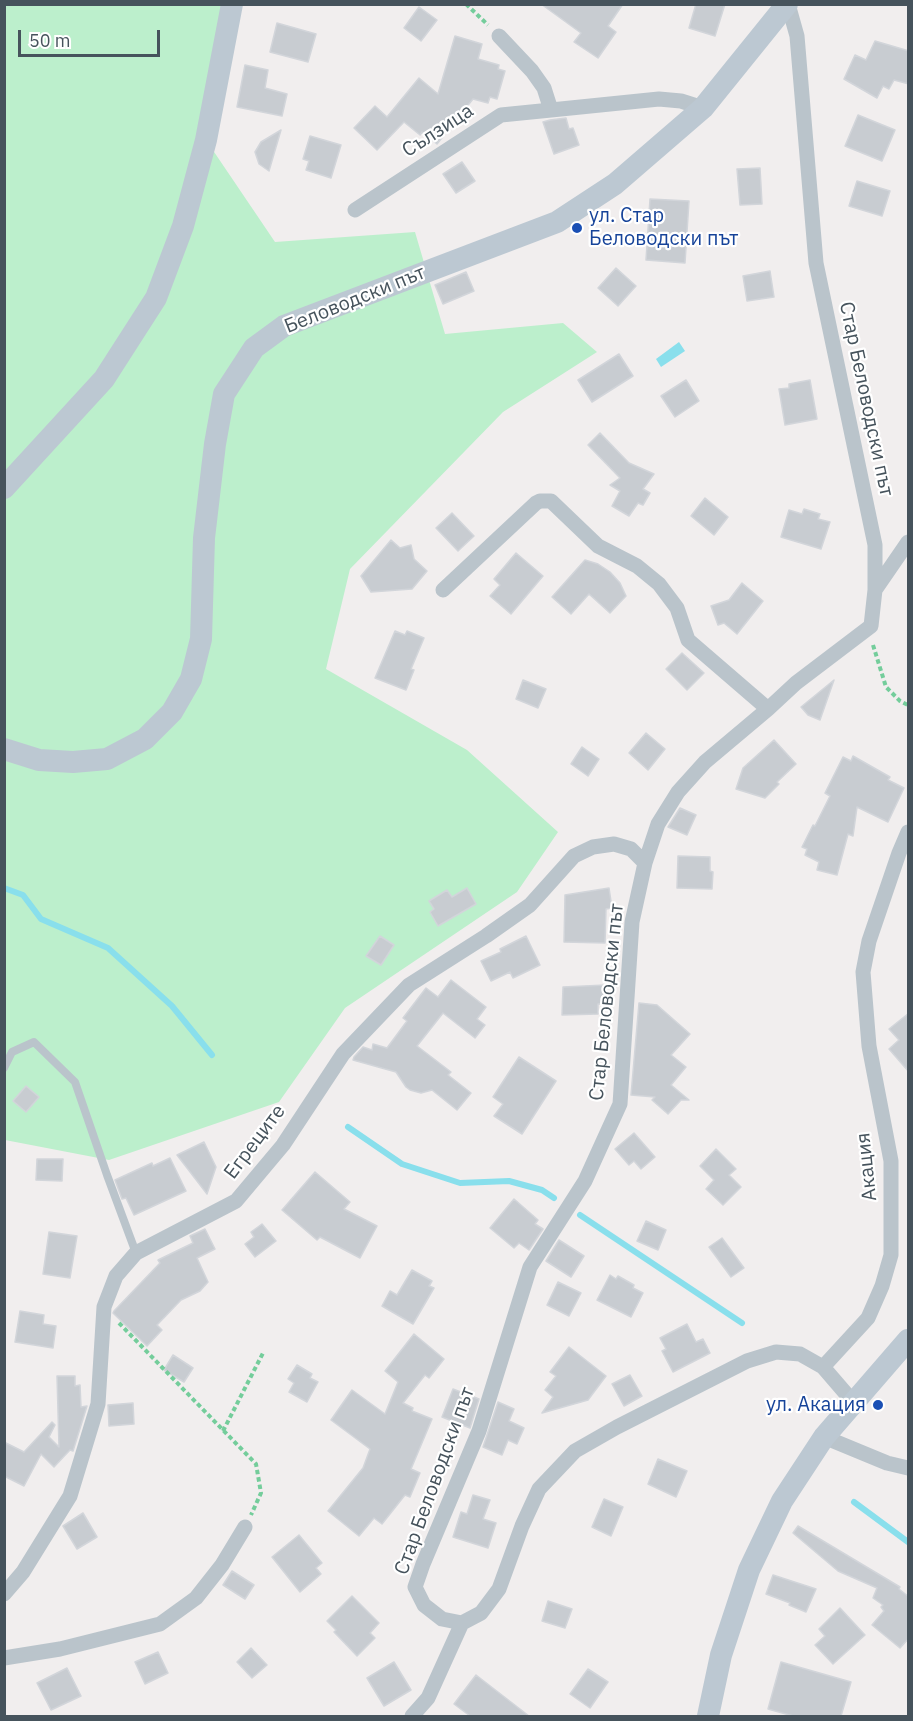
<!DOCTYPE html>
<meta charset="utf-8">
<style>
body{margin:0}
#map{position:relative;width:913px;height:1721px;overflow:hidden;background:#f1eeee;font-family:"IBM Plex Sans",sans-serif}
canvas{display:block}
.frame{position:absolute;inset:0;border:6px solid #46535c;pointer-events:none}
.scale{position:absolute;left:18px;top:30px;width:142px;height:27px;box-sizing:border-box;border:3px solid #46535c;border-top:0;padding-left:8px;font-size:18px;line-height:21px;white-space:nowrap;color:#46535c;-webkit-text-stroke:4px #fff;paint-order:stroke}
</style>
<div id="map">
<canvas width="913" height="1721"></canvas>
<div class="frame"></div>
<div class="scale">50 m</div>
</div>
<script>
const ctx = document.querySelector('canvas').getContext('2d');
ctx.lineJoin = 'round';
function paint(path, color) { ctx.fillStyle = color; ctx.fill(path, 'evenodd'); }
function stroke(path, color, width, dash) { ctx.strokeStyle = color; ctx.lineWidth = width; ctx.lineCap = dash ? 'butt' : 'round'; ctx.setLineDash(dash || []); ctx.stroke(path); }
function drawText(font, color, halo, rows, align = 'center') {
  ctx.font = font + ' "IBM Plex Sans",sans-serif'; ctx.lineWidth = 4.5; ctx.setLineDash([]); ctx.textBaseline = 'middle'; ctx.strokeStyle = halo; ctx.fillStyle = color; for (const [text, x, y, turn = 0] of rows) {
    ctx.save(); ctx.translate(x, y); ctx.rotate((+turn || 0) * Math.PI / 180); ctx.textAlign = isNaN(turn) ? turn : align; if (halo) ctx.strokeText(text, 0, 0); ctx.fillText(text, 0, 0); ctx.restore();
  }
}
const green = new Path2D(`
 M4,5H232L206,140L275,242L415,232L445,334L563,323L597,352L503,412L350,569L326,669L467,750L558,832L517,892L345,1008L279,1102L109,1160L5,1140Z`);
const water = new Path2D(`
 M679,342L685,351L661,367L656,359Z`);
const stream = new Path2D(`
 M4,888L23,895L41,919L108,948L172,1006L212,1055
 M348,1127L402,1164L460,1183L509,1181L542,1190L554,1198
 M580,1215L742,1323
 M854,1502L908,1542`);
const building = new Path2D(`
 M541,4H623L608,26L616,32L598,58L574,42L581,33Z
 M696,4H725L715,36L689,28Z
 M419,7L437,20L421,41L404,28Z
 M277,23L316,34L308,62L270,52Z
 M455,36L482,44L478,59L499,65L498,69L505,71L497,99L490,97L488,103L473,99L437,144L422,132L420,135L404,122L377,150L354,128L375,106L387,117L419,78L438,94Z
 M875,41L909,51V84L894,80L889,89L883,86L877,98L844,79L855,55L866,60Z
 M245,65L268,70L265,88L287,94L282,116L237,107Z
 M858,115L895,130L882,161L845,146Z
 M566,118L569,129L573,128L579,145L554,154L543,122L550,120Z
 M281,130L269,171L259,164L255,152L261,142Z
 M310,136L341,145L331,178L306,170L309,161L303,159Z
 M462,162L475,181L456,193L443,174Z
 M760,168L762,204L740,205L737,169Z
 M857,181L890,191L882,216L849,206Z
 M650,199L689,201L685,263L646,260Z
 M616,268L636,286L618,306L598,288Z
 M770,271L774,297L747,301L743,276Z
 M466,272L474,291L443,304L435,285Z
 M619,354L633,376L592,402L578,380Z
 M686,380L699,401L675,417L661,396Z
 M810,380L817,419L785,425L779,389L789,388V384Z
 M600,433L629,463L654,474L643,489L650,493L643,505L638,503L629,516L612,506L620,491L610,485L620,478L588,445Z
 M705,498L728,517L714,535L691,516Z
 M804,509L820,514L818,519L830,522L821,549L781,537L789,510L802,514Z
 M452,513L474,536L458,551L436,528Z
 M391,540L400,548L411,545L414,559L427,571L412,589L371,592L361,576Z
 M516,553L543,576L511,614L490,596L500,585L494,579Z
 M585,560L598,564L610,572L620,583L626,596L610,613L589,594L571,614L552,597Z
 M742,583L763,601L737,634L724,623L718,625L711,606L729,600Z
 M395,631L405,635L407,631L424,638L411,669L414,670L406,690L375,678Z
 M682,653L704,673L687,690L666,669Z
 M523,680L546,689L538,708L516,699Z
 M834,680L820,720L808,715L801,707Z
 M646,733L665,749L648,770L629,753Z
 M774,740L796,764L777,782L779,784L765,798L736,789L743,768Z
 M582,747L599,759L588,776L571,764Z
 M853,756L890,777L888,780L904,788L888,822L857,807L853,836L848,834L837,875L817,870L819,862L805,855L807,849L802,847L813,825L815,826L830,796L825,793L843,757L851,761Z
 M680,808L696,815L687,835L668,827Z
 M678,856L710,857V871L713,872L712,889L677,888Z
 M467,888L476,904L438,926L430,912L434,909L429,901L447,890L452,897Z
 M609,888L612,908L606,909L605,943L564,942L565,895Z
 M380,936L394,945L381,965L366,956Z
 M526,936L540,965L513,978L510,972L491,981L481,961L501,952L500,949Z
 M451,980L486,1007L477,1019L485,1025L475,1038L443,1013L417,1046L451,1072L448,1075L471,1093L457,1110L432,1090L421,1093L410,1090L406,1087L396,1072L353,1060L354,1057L363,1047L372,1050L373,1044L387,1048L407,1021L403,1018L426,988L438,997Z
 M606,985L607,1004H598V1014L562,1015L563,987Z
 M639,1003L657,1005L690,1034L671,1055L686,1067L671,1085L689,1100H681L668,1114L652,1100L655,1097L631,1095Z
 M909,1013V1072L889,1049L899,1040L889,1029Z
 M519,1057L556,1081L522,1134L494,1116L503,1104L493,1097Z
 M26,1086L39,1097L26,1112L13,1101Z
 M634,1133L655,1157L641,1169L634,1161L629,1165L615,1149Z
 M204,1142L216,1167L207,1194L177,1155Z
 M716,1149L736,1169L729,1175L741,1187L723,1205L706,1189L714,1180L700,1166Z
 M170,1158L186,1191L134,1215L126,1198L122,1199L115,1180L152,1163L153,1166Z
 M37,1159H63L62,1181L36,1180Z
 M315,1172L350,1202L344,1209L377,1226L360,1258L320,1237L317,1240L282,1210Z
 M514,1199L538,1220L535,1224L543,1229L529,1250L519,1243L514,1248L490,1228Z
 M646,1221L666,1230L658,1250L637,1241Z
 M262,1224L276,1241L255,1257L245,1244L254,1237L251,1232Z
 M205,1229L215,1249L197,1258L208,1282L200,1291L181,1300L157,1325L162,1330L147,1346L113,1313L114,1311L160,1263L158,1260L193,1243L190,1236Z
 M49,1232L77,1236L70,1278L43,1274Z
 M722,1238L744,1268L731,1277L709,1247Z
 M559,1240L584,1256L571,1277L546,1261Z
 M412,1270L432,1281L429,1286L434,1288L413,1324L382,1306L390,1291L397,1295Z
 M610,1275L616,1279L618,1276L634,1285L633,1288L643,1293L631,1317L597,1300Z
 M558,1282L581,1293L569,1316L547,1305Z
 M20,1311L44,1315L43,1324L56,1326L53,1348L15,1342Z
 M687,1324L696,1342L703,1339L710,1353L673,1372L662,1351L666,1349L660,1338Z
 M414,1334L444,1359L429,1378L425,1375L403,1403L413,1408L412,1411L432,1419L411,1469L420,1473L410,1497L405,1495L382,1524L374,1518L359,1536L328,1511L363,1468L370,1449L331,1420L352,1390L385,1414L398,1382L385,1371Z
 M569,1347L606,1376L588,1400L542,1413L553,1397L545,1390L556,1376L550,1372Z
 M173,1355L193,1368L184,1382L164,1370Z
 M297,1365L312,1374L310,1378L318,1382L307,1402L289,1392L294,1383L288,1379Z
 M630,1375L642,1396L624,1406L612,1384Z
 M57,1376H75V1386L80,1385L81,1407L87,1406L73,1451L70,1450L54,1467L41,1454L24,1486L4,1476V1442L24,1452L52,1422L55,1425L49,1437L59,1447Z
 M453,1389L479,1399L470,1428L442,1417Z
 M498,1402L514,1409L509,1421L524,1428L517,1444L508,1440L502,1455L483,1447Z
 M133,1403L134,1424L109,1426L108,1405Z
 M658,1459L687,1471L676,1497L648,1484Z
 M473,1495L490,1500L483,1519L496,1523L488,1548L453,1537L461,1512L467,1514Z
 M604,1499L623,1507L611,1536L592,1527Z
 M83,1513L97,1537L77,1549L63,1526Z
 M798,1526L900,1587L899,1589L909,1597V1638L900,1648L872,1625L884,1611L881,1607L883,1605L873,1598L877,1588L838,1571L793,1533Z
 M299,1535L322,1563L316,1568L321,1574L300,1592L272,1557Z
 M232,1571L254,1585L245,1599L223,1585Z
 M773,1575L816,1589L806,1612L789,1605L790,1603L766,1594Z
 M352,1596L379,1623L370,1633L375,1638L357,1656L334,1632L336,1630L327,1621Z
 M548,1601L572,1609L565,1628L542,1621Z
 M840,1608L865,1635L833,1664L815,1645L825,1636L819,1629Z
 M251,1648L267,1665L252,1678L237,1662Z
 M158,1652L168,1673L145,1684L135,1662Z
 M394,1662L411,1690L384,1706L367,1678Z
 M781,1662L851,1682L841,1716H793L768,1709Z
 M67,1668L81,1696L51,1710L37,1683Z
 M588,1669L608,1682L590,1708L570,1694Z
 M476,1675L529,1716H470L454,1704Z`);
const path = new Path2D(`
 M466,4L488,25
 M873,645L886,687L900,701L908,705
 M119,1323L256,1464L261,1493L251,1515
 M223,1431L263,1353`);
const lane = new Path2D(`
 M4,1068L12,1052L34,1042L75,1082L107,1175L136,1253`);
const street = new Path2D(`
 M788,4L797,36L816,263L875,545V590L871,626L796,683L768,709L705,762L678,792L658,824L645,863L632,922L620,1104L585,1181L530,1267L479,1431L423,1564L415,1587L424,1605L442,1619L462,1623L481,1613L499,1589L522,1526L539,1489L575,1451L617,1427L747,1361L776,1352L800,1354L823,1367
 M499,36L532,71L544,88L551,110L659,99L681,101L703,108
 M355,210L501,115L551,110
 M443,590L536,503L540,501H551L598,546L637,566L659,584L677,608L688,640L768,709
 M875,590L908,542
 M854,1403L823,1367L868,1318L882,1286L891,1255V1161L869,1046L863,972L869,941L899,853L908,832
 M824,1437L887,1463L908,1468
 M4,1594L23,1572L70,1496L98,1404L104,1307L116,1276L136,1253L236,1201L283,1145L343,1054L409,985L486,936L530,905L574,856L593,847L614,844L631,849L645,863
 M4,1658L60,1649L160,1624L196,1598L222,1565L245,1527
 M412,1716L428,1698L462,1623`);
const secondary = new Path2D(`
 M4,488L104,379L156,298L183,226L206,140L232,4
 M4,749L39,760L73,762L107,759L145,739L172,712L191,679L201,639L204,538L215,444L224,394L254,348L284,326L557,222L615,184L703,108L787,4
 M708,1716L721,1655L749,1570L782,1501L824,1437L908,1340`);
const markers = [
 [577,228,6,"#1a4fb4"],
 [878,1405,6,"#1a4fb4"]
];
const streetNames = [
 ["Сълзица",438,131,-33],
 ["Беловодски път",355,300,-22],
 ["Стар Беловодски път",866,399,78],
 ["Стар Беловодски път",607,1002,-84],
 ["Егреците",255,1142,-53],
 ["Акация",867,1167,-96],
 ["Стар Беловодски път",435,1481,-70]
];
const transitNames = [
 ["ул. Стар",589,216],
 ["Беловодски път",589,239],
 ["ул. Акация",866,1405,"right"]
];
paint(green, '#bcefcc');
paint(water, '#89dfec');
stroke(stream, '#89dfec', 6);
paint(building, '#c8ccd1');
stroke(building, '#d2d5da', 1.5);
stroke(path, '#74cd9b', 4, [4.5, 3]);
stroke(lane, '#bac4cb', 8);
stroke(street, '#bac4cb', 15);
stroke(secondary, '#bcc8d2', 22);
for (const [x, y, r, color] of markers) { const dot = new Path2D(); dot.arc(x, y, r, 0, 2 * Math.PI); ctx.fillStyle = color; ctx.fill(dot); stroke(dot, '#fff', 2); }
drawText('20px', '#46535c', '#fff', streetNames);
drawText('20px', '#164399', '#fff', transitNames, 'left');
</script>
